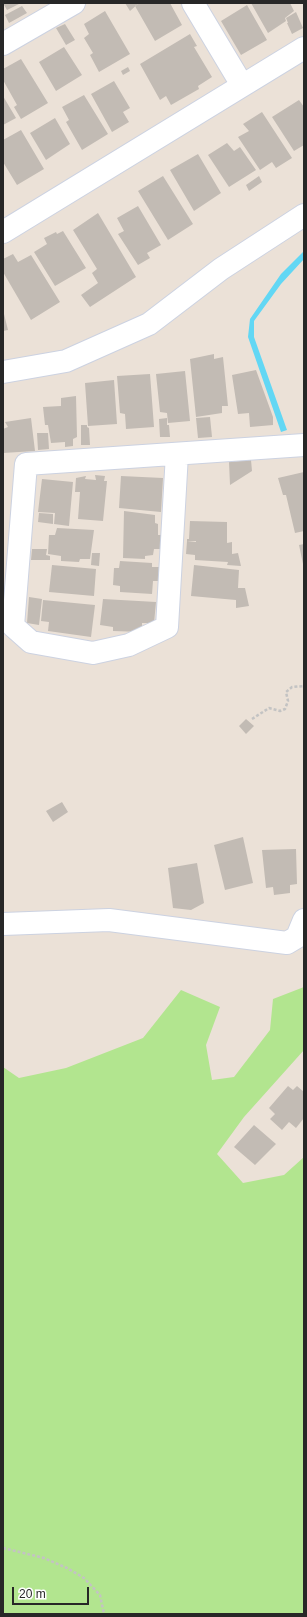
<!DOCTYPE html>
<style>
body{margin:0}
#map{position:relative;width:307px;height:1617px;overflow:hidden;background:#ebe1d7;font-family:Arial,sans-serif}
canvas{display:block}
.frame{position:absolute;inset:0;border:4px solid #272727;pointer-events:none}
.scale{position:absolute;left:12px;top:1587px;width:77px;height:18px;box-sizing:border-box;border:2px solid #272727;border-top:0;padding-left:5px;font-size:12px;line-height:14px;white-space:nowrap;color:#272727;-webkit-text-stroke:3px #fff;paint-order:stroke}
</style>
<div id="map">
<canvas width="307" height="1617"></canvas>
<div class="frame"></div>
<div class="scale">20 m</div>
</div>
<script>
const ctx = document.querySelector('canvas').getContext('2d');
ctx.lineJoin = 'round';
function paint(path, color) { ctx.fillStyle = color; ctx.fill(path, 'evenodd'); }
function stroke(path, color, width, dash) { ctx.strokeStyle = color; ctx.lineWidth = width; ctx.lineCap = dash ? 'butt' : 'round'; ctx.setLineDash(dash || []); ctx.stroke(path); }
const green = new Path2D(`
 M304,987V1050L244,1117L217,1154L243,1183L284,1175L304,1157V1614H3V1067L19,1078L66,1068L143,1038L181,990L220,1007L206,1045L212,1080L234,1077L270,1030L273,999Z`);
const water = new Path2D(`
 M304,251V259L281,284L254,321V337L287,430L281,432L248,337L250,319L281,274Z`);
const building = new Path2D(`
 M3,3H21L7,10Z
 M125,3H139L130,11Z
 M140,3H170L182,25L155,41L135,6Z
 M251,3H290L294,11L285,18L286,21L268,33Z
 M247,5L267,40L241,55L221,21Z
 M22,6L27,13L9,23L5,15Z
 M105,11L130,54L99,72L90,55L93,53L84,38L89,34L84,24Z
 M296,12L303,28L292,34L287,23H288L286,18Z
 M65,24L75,40L66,45L56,28Z
 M190,34L197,46L194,47L212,77L198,86L199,89L171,105L166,96L160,100L140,64Z
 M64,47L82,75L56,91L39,62Z
 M21,59L48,103L21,119L14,107L17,105L3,80V69Z
 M128,67L130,71L123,75L121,71Z
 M114,81L130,108L123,112L129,122L112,132L91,94Z
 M84,95L108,134L82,150L66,122L69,120L62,107Z
 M3,96L16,118L3,125Z
 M299,100L304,107V145L294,151L272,117Z
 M262,112L292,158L276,168L272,162L260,170L238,137L249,131L243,124Z
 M55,118L70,144L46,160L30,133Z
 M21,130L44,169L17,185L3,162V140Z
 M227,143L234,151L240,147L256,170L229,187L208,155Z
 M198,154L221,193L194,211L170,170Z
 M163,176L193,224L168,240L138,191Z
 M259,176L262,182L249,191L246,185Z
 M138,206L161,245L147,253L150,258L138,265L118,234L124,231L117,218Z
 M98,213L136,277L90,307L81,295L98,283L92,273L97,269L73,230Z
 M63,231L86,268L55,286L34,252L47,244L44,238L56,232L57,234Z
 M13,254L18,262L31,255L60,302L31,320L3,272V259Z
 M3,310L8,330L3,331Z
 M214,354V359L223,357L228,406H222V413L196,417L190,359Z
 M256,370L273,417V425L250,427L249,413L238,414L232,375Z
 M185,371L190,421L168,423L167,413L160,412L156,374Z
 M150,374L154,427L126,429L125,414L120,413L117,376Z
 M114,380L117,424L88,426L85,383Z
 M76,396L77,437L73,439V446L65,447V442L51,443L48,425H45L43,407L61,406V398Z
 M210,417L212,437L198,438L196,418Z
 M31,418L35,451L3,453V429L8,427L5,422Z
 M167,418V425H169L170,437H160L159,419Z
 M81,425H87V427L89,428L90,445H81Z
 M37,433H48L49,449L38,450Z
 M251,460L252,471L230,485L229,462Z
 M304,472V531L295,533L286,495H283L278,478Z
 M95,475L105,476L104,481H107L103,521L78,519L80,492H75L76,478L86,476L85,479L96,480Z
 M121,476L163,478L161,512L119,508Z
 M42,479L73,482L69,526L54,524L55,513L38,512Z
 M124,511L155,515V523L158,524V535H161L160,549H154L153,555L145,556V559L123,558Z
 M39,513L53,514V524L38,522Z
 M190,521L227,522V543L232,542V554L238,553L241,566L227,565L228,562L195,560V555L186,554L187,541L196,542V552V541H187V539H189Z
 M57,528L94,530L90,559H80L79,562L61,561V556L48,554L49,535H55Z
 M304,544V564H303L299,545Z
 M32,549H47L46,555L50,556V560H31Z
 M92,553H100L99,566L91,565Z
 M120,561L152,563V567H159L158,581H153L152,594L120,592V586L113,585L114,568H119Z
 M52,565L96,569L94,596L49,592Z
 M194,565L239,570L238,588H245L249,606L236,608V600L191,596Z
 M29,597L42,599L39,625L27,623Z
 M103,599L156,602L154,623H142V632L113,631V627L100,625Z
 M43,600L95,605L91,637L48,631L49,622L41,621Z
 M246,719L254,726L246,734L239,726Z
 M62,802L68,812L53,822L46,811Z
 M243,837L253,883L225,890L214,845Z
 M296,849L297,884L290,885V893L274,895L273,887L266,888L262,850Z
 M197,863L204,903L191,910L173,908L168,868Z
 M288,1086L293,1090L297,1086L304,1092V1118L296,1128L289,1122L282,1130L270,1119L275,1114L269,1108Z
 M254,1125L276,1144L255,1165L234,1147Z`);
const path = new Path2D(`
 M252,719L269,708L280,711L285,709L288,701L286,692L292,687L304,686
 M3,1548L44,1558L67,1568L84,1578L100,1595L104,1614`);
const street = new Path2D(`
 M193,3L242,85
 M3,44L74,3
 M3,232L304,48
 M3,372L66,361L149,324L221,269L304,215
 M177,454L167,627L129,645L93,653L31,642L13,626L26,464L304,445
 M3,924L109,920L287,943L297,937L304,920`);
paint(green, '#b2e58f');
paint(water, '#62d7f4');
paint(building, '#c2bbb4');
stroke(street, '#ccd2e1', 24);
stroke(path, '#c3c3c3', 2.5, [3, 2]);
stroke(street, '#fff', 22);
</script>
